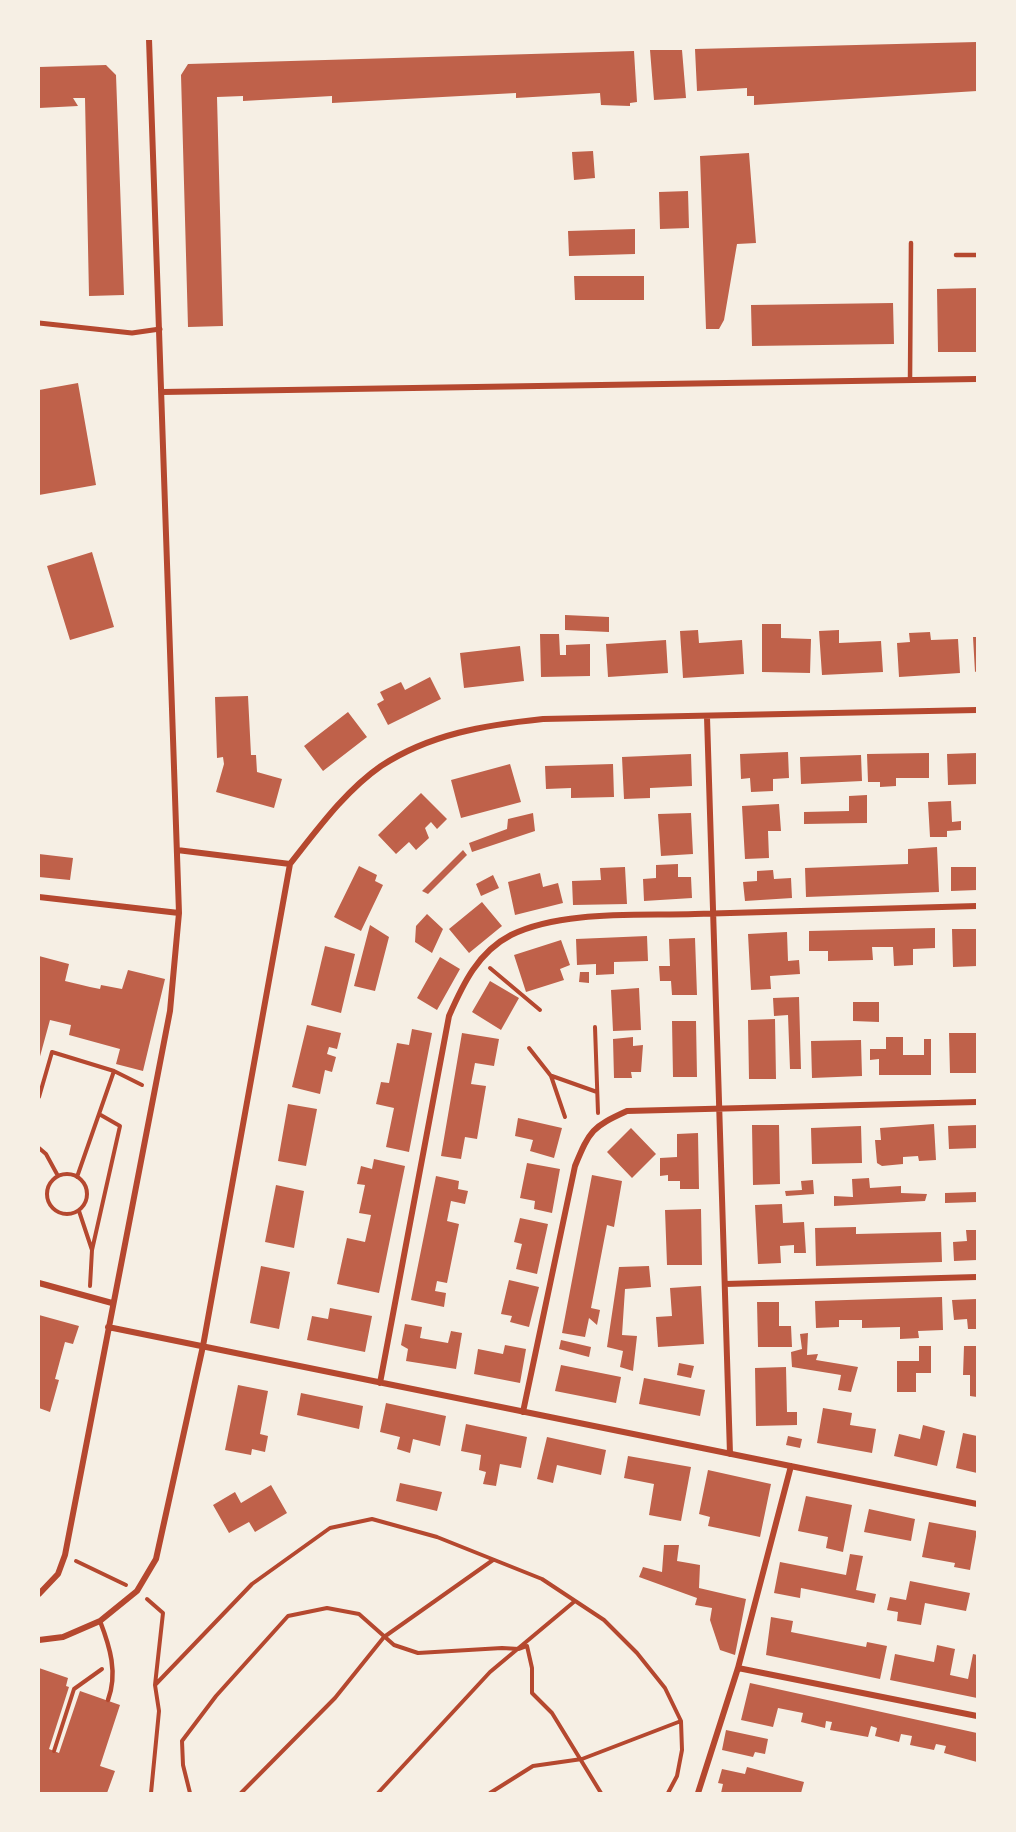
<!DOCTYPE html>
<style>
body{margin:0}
#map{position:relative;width:1016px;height:1832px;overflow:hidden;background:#f6efe4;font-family:Lora,serif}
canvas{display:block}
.frame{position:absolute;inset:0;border:40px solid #f6efe4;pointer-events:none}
</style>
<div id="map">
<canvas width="1016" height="1832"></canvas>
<div class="frame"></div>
</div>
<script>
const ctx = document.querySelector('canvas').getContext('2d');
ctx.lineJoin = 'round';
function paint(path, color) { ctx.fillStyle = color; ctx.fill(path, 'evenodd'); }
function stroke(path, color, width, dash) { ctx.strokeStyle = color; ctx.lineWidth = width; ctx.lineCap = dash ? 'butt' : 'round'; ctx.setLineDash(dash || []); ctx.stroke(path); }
const building = new Path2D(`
 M977,42V91L754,105V96H747V88L697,91L695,49Z
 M650,50H682L686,98L654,100Z
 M634,51L637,102L630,103V106L601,105L600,93L516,98V93L332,103V96L243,101V96L217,97L223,326L188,327L181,75L188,64Z
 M106,65L116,75L124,295L89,296L85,98H73L78,106L39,108V67Z
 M593,151L595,178L574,180L572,152Z
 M749,153L756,243L737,244L724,320L719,329H706L700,156Z
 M688,191L689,228L660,229L659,192Z
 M635,229V254L569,256L568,231Z
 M574,276H644V300H575Z
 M977,288V352H938L937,289Z
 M893,303L894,344L752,346L751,305Z
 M78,383L96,485L39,495V390Z
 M92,552L114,627L70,640L47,566Z
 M565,615L609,617V632L565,630Z
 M762,624H781V638L811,639L810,673L762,672Z
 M698,630L699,643L742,640L744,674L683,678L680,631Z
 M839,630V643L881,641L883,672L822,675L819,631Z
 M930,632L931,640L958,639L960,673L899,677L897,643L910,642L909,633Z
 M540,634H559L560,655H566V645L590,644V676L541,677Z
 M973,637H977V671L975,672Z
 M666,640L668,673L608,677L606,644Z
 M520,646L524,681L464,688L460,653Z
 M430,677L441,699L388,725L377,704L384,700L380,692L401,682L405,690Z
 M248,696L251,755H256L257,772L282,779L274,808L216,792L224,764L223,757L217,758L215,697Z
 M348,712L367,737L323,771L304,746Z
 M788,752L789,778L773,779V791L751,792L750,778L741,779L740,754Z
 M929,753V778H896V786L880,787V782H868L867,754Z
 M977,753V784L948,785L947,754Z
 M691,754L692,786L650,788V798L624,799L622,757Z
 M861,755L862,781L801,784L800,757Z
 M510,764L521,802L461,818L451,780Z
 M613,764L614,797L571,798V788L546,789L545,766Z
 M421,793L447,819L437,829L431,822L425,828L429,838L416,850L409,842L396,854L378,835Z
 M867,795V823L804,824V812L849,811V796Z
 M951,801L952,822L961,821V830L947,831V837H930L928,802Z
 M779,804L781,831H768L769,858L745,859L742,806Z
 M533,813L535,831L472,852L469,843L507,829L508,819Z
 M691,813L693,854L661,856L658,814Z
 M937,847L939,892L806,897L805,868L908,864V849Z
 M463,850L467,855L428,894L422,891Z
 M39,854L73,858L70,880L39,877Z
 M678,864V877H691L692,898L644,901L643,879L656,878V865Z
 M359,866L377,875L375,881L383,885L361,931L334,917Z
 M625,867L627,904L573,905L572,881L601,880L600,868Z
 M951,867H977V890L951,891Z
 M773,870L774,879L791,878L792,898L745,901L743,882L757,881V871Z
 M540,873L543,887L558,883L563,903L515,915L508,882Z
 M493,875L499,888L481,896L476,884Z
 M482,902L502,926L469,953L449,929Z
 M427,914L443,929L432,953L415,942L416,926Z
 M370,925L389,937L375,991L354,986Z
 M935,928V948L913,949V965L894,966L893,947H872L873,960L828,961V951H809V931Z
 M952,929H977V966L953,967Z
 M787,932L788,961L799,960L800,974L770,976L771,989L751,990L748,934Z
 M647,936L648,961L614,962V974L596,975V964L577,965L576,939Z
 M695,938L697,995H672L671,981H660L659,966H670L669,939Z
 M561,940L570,965L560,969L564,980L526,992L514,955Z
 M325,946L355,954L341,1013L311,1005Z
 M39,956L69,964L65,981L90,987L100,989L101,985L122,989L128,970L165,979L143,1071L116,1064L120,1049L69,1035L71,1025L50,1020L39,1060Z
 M440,957L460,969L437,1010L417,998Z
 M580,972H589V983L579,982Z
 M490,981L519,998L501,1030L472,1012Z
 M639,988L641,1030L613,1031L611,990Z
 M799,997L801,1069H790L788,1015L774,1016L773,998Z
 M853,1002H879V1022L853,1021Z
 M775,1019L776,1079H749L748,1020Z
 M672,1021H696L697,1077H673Z
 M307,1025L341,1033L337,1049L329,1047L327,1054L336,1057L332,1072L325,1070L320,1094L292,1087Z
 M412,1029L432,1033L409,1152L386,1147L394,1108L376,1104L381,1082L389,1083L397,1043L409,1045Z
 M462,1033L499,1039L494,1066L475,1063L471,1084L486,1086L477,1139L465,1137L461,1159L441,1156Z
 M949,1033H977V1073H950Z
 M633,1037V1046L643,1045L641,1072H631L632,1078H614L613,1039Z
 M886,1037H903V1055H924V1039H931V1075H879V1059L870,1060V1049H886Z
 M861,1040L862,1076L812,1078L811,1041Z
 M288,1104L317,1109L306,1166L278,1161Z
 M518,1118L562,1128L554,1158L530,1151L533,1140L515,1136Z
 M934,1124L936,1160L919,1161L918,1156L903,1157V1164L882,1166L877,1163L875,1140H881L880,1128Z
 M752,1125H779L780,1184L753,1185Z
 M977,1125V1148L949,1149L948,1126Z
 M861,1126L862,1163L812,1164L811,1128Z
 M631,1128L656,1154L632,1178L607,1152Z
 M698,1133L699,1189H680V1181H668V1175L660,1176V1158L677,1157V1134Z
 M374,1159L405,1166L379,1293L337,1284L347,1238L365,1242L371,1215L359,1213L365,1185L357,1184L361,1166L372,1169Z
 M527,1163L560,1169L552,1213L534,1209L535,1201L520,1198Z
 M592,1175L622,1181L614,1227L607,1225L591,1308L600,1310L597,1325L589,1318L585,1337L562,1333Z
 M436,1176L459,1181L458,1189L468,1191L465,1204L451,1201L447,1221L459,1224L447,1283L437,1281L435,1291L446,1293L444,1307L411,1300Z
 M869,1178L870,1188L901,1186V1193L927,1194L925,1201L834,1206V1196L853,1197L852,1179Z
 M813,1180L814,1194L786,1196L785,1191L802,1190L801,1181Z
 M276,1185L304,1191L294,1248L265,1242Z
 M977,1192V1202L945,1203V1193Z
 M782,1204L783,1223L804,1222L806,1253H794V1245L780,1246L781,1263L758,1264L755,1205Z
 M701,1209L702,1265H667L665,1210Z
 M520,1218L548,1224L537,1274L516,1269L522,1244L514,1242Z
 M856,1227V1234L941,1232L942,1262L816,1266L815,1228Z
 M966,1230H977V1260L954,1261L953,1242L967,1241Z
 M261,1266L290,1272L279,1329L250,1323Z
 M649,1266L651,1287L625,1289L622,1335L637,1336L633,1371L620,1367L623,1351L607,1347L619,1267Z
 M509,1280L539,1287L529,1327L510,1322L512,1316L501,1314Z
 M701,1286L704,1344L658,1347L656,1317L672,1316L670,1288Z
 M942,1297L943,1330L918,1331L919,1338L900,1339V1327L862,1328V1320H839V1327L816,1328L815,1301Z
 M977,1299V1329H968L967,1319L954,1320L952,1300Z
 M757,1302H779V1326H791L792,1347H758Z
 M330,1308L372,1316L365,1352L307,1340L312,1316L328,1319Z
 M39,1315L79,1326L73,1344L65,1342L55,1379L59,1380L50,1412L39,1408Z
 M405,1324L422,1327L420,1338L448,1343L451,1331L462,1333L456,1369L406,1361L408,1349L401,1345Z
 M808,1333L807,1355L818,1354L816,1360L858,1367L851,1392L838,1390L841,1375L792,1367L791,1352L802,1349L800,1334Z
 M561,1340L591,1347L589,1357L559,1349Z
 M505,1345L526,1349L520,1383L474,1374L478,1349L503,1354Z
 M919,1346H931V1373H916V1392H897V1361H919Z
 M964,1346H977V1397L970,1396V1375H963Z
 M679,1363L694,1366L691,1378L677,1375Z
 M561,1365L621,1377L616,1403L555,1391Z
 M786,1367L787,1412H797V1425L756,1426L755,1368Z
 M644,1378L705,1390L700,1416L639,1404Z
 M238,1385L268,1391L260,1434L268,1436L265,1452L252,1449L251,1455L225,1450Z
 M301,1393L363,1406L359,1429L297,1415Z
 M386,1403L446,1416L440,1446L413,1439L410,1453L397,1449L400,1437L380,1432Z
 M823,1408L852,1413L850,1425L876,1429L872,1453L817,1443Z
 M466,1424L527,1437L521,1468L500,1464L496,1486L483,1484L486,1472L479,1470L481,1455L461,1451Z
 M923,1425L945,1431L937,1466L894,1456L899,1434L920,1439Z
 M963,1433L977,1436V1473L956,1468Z
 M788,1436L802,1439L800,1448L786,1445Z
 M547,1437L606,1450L601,1475L557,1465L553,1483L537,1479Z
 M628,1456L691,1467L681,1521L649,1515L654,1484L624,1478Z
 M708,1470L771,1484L760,1537L708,1526L710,1517L699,1514Z
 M400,1483L442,1492L437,1511L396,1501Z
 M271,1485L287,1513L255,1532L249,1522L229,1533L213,1505L235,1492L241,1503Z
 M806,1496L852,1505L843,1552L826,1548L828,1537L798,1531Z
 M869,1509L915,1519L911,1541L864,1532Z
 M929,1522L977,1531L970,1570L954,1567L955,1563L922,1557Z
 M664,1545H679L677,1561L700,1565L699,1588L746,1599L735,1655L720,1650L710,1620L712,1608L695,1605L697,1598L639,1577L643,1567L662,1572Z
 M850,1554L863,1556L856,1590L876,1594L874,1603L801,1588L800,1598L774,1593L780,1562L846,1575Z
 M910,1581L970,1593L966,1611L925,1603L921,1625L897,1621L898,1612L887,1610L890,1597L906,1600Z
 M771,1617L793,1621L791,1632L866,1647L867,1642L887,1646L880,1679L766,1655Z
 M937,1645L955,1649L950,1675L968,1679L973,1654L977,1655V1698L890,1680L895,1654L934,1662Z
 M39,1668L68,1678L66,1686L69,1687L49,1749L59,1753L80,1691L120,1705L100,1766L115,1771L107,1793H39Z
 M750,1683L977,1733V1762L944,1753L946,1746L936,1744L934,1750L910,1745L912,1736L901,1734L899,1742L875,1736L877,1728L871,1726L868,1737L830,1730L832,1722L826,1721L825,1728L801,1722L803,1713L778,1708L773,1727L741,1720Z
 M726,1730L768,1739L765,1754L755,1752L753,1757L722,1750Z
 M747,1767L804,1782L801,1793H721L723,1784L718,1783L722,1769L745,1774Z`);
const path = new Path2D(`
 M490,968L540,1010
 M595,1027L598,1113
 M529,1048L551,1076L565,1117
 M552,1076L597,1092
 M39,1097L52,1052L114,1071L142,1085
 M39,1148L46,1154L58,1176
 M47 1194a20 20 0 1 1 40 0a20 20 0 1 1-40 0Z
 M77,1177L114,1071
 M79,1211L92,1250L90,1286
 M92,1250L120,1126L99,1114
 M76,1561L126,1585
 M147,1599L163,1613L155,1685L159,1711L151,1793
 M155,1685L252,1584L330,1528L372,1519L437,1537L542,1579L604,1620L637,1653L665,1688L681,1721L682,1750L677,1776L668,1793
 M54,1751L74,1689L102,1669
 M190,1793L183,1765L182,1741L216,1696L288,1616L327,1608L359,1614L394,1645L418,1653L502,1648L519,1649L527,1646L532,1668V1693L552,1713L601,1793
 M241,1793L335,1698L384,1637L493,1560
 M378,1793L490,1672L575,1601
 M490,1793L533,1766L582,1759L681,1721`);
const service = new Path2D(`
 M956,255H977
 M910,380L911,243
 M100,1621C110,1647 118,1673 108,1700`);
const pedestrian = new Path2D(`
 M39,323L132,333L160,329`);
const minor = new Path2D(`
 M162,392L977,379
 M707,717L730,1454
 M177,850L290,864
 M39,897L179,913
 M39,1283L112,1303
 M725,1284L977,1277
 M108,1327L977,1504
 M380,1383L449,1016C463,984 478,952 511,935C562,910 639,916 695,914C789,911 883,909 977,906
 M523,1412L575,1166C590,1130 592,1127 627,1111L977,1102
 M39,1594L58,1574L65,1555L170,1011L179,913L149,39
 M39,1640L63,1637L100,1621L137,1591L156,1559L203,1346L290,864C317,830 345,791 381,766C430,734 485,725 543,719L977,710
 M738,1668L977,1716
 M698,1793L738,1668L791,1466`);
paint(building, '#bf614a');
stroke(path, '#b5482f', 4);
stroke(service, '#b5482f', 4.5);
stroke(pedestrian, '#b5482f', 5);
stroke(minor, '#b5482f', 6);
</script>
